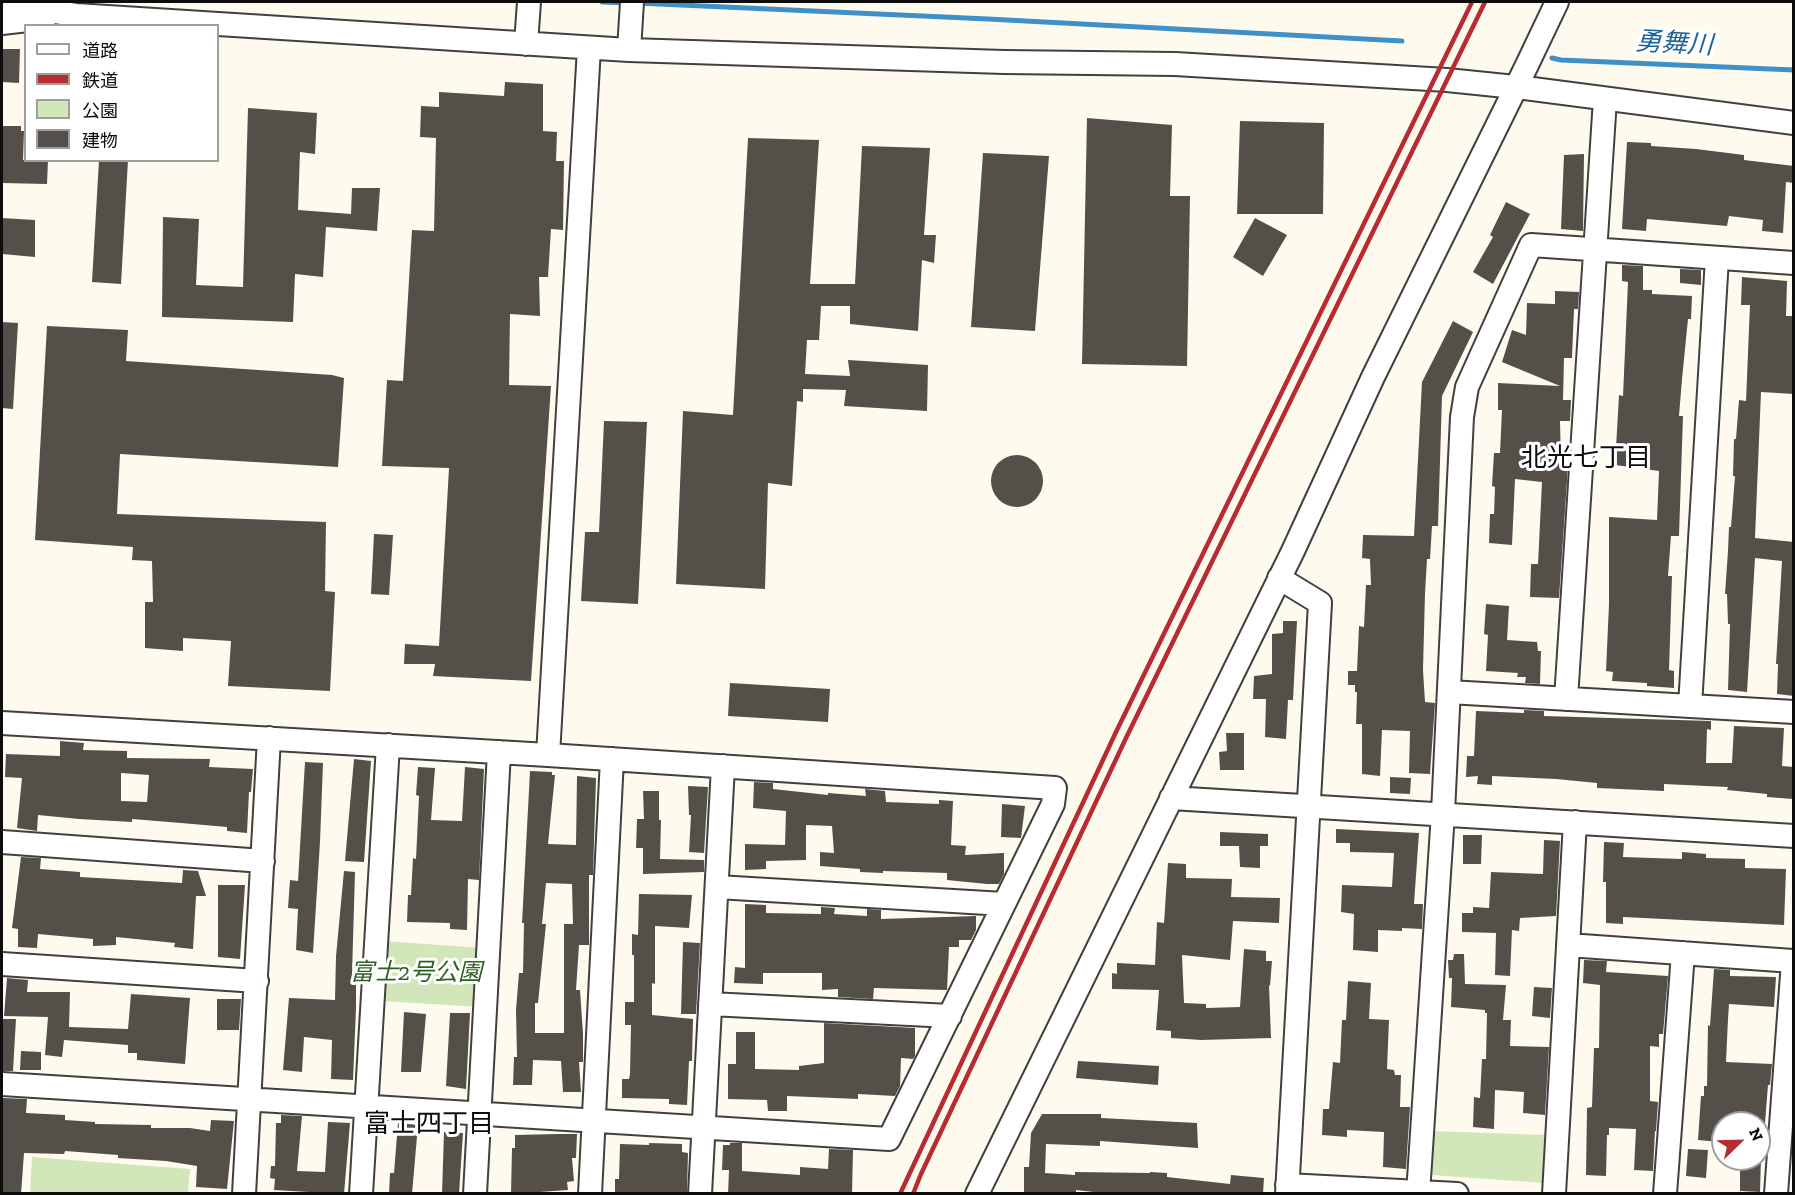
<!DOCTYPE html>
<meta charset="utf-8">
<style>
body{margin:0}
#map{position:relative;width:1795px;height:1195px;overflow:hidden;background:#fefbee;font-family:"Zilla Slab","Noto Sans JP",serif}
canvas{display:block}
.frame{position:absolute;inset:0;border:3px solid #0d0d0d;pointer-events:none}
.legend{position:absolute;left:24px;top:24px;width:195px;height:138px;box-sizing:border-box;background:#fff;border:2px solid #9e9e9e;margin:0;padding:8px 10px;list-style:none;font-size:18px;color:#0d0d0d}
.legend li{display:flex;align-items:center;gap:12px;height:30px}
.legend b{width:30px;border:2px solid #9e9e9e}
.north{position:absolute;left:1711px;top:1111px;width:60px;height:60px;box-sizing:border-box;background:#fff;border:2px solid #9e9e9e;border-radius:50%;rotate:67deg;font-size:16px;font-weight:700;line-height:24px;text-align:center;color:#0d0d0d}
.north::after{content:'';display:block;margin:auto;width:21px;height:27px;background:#b82b30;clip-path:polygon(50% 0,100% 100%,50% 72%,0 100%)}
</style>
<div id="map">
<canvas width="1795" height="1195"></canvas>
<div class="frame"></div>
<ul class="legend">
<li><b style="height:8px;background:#fff"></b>道路</li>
<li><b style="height:8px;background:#b82b30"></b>鉄道</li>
<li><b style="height:16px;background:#d1e7b9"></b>公園</li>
<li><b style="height:16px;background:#554f4a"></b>建物</li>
</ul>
<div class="north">N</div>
</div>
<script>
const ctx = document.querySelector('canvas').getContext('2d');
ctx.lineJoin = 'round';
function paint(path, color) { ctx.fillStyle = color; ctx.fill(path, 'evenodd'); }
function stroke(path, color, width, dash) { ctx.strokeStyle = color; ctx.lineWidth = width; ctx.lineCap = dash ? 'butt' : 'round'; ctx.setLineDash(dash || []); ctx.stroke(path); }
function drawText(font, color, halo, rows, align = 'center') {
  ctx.font = font + ' "Zilla Slab","Noto Sans JP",serif'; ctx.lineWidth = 6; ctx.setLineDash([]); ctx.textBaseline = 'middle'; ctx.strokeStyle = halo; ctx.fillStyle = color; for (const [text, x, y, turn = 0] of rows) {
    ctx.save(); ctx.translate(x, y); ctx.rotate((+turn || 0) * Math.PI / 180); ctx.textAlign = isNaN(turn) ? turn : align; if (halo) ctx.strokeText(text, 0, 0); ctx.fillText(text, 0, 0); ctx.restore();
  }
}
const green = new Path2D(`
 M385,941L482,948L479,1007L382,1001Z
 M1432,1131L1547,1135L1545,1183L1431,1175Z
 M32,1157L190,1169L188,1193H30Z`);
const stream = new Path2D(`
 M602,2L628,3
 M637,3L988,19L1402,41
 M1552,58L1561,60L1794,70`);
const building = new Path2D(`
 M2,49H20L19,83L2,82Z
 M505,82L543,84V131L557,132L556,161H564L563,230L551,229L548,277H539L540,316L510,314L509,385L551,386L531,681L433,676L435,664H404L405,644L439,646L449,468L382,466L387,380L403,381L412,230L434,231L436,138L420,137L421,106L439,107V92L504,96Z
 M248,108L317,113L315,154L300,152L298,210L351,214L352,188H380L377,231L326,227L323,277L295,274L293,322L162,317L163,217L199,219L196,285L243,287Z
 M1087,118L1172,125L1170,196H1190L1187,366L1082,364Z
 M1240,121L1324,123L1323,214H1237Z
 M2,126H21V131H24L23,160H48L47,184L2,183Z
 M748,138L819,140L810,284H855L862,146L930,148L924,235H936L934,263L922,260L918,331L850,324V306H821L819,340H807L805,374L850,376L848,360L928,365L927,411L844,406L846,390L803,389V402L797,401L792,486L768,483L765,589L676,584L683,411L733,415Z
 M1627,142L1651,143V146L1696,149L1744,155V160L1794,166V183L1786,182L1783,233L1762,231L1763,220L1729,216L1727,226L1647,219L1646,231L1622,229Z
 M983,153L1049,156L1035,331L971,327Z
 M1584,154L1583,231L1561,229L1564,155Z
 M99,160H128L121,284L92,282Z
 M1506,202L1530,214L1493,284L1473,272L1493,237L1490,235Z
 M2,218L35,220V257L2,254Z
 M1255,218L1287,235L1263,276L1233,257Z
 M1622,265L1643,266V290H1652V294L1692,296L1691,319H1688L1682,379L1679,416H1683L1679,536H1671L1668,576H1672L1669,670L1674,671V688L1647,686V683L1612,681L1613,672L1606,671L1609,604V517L1657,520L1659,471L1615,465L1619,395L1623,396L1628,282L1622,281Z
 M1680,269L1701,270V285L1680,283Z
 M1742,277L1787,281L1786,316H1794V394L1761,392L1755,538L1794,542V696L1777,694L1778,664H1776L1782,561L1755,558L1747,692L1728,690L1730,624H1728L1727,594H1725L1728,551L1729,527H1731L1735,476H1733L1734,439H1736L1739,400L1746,401L1750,305H1741Z
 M1555,291L1579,292L1578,309H1574L1572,358H1564L1563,400H1571L1570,421H1560L1561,466H1568L1559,598L1530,597L1531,564H1538L1542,482L1515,479L1512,545L1489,543L1490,514H1494L1495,487L1492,486L1494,453H1500L1502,410H1498V383L1560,386L1502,362L1512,330L1526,335L1527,303L1555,304Z
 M1453,321L1473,332L1442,396L1438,526H1432L1430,559H1427L1425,593L1423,670L1425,702L1435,703L1430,774L1409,773L1410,731L1382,730L1380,776L1362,774V724H1356L1357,692H1355V685H1348V671H1357L1359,626L1364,627L1366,585H1371L1370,559L1362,558L1363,535L1414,536L1422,382Z
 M2,322L18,323L13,409L2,408Z
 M47,326L128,330L126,361L332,375L344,378L338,467L120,454L117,514L326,522L325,591L335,592L330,691L228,686L231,641L183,638V651L145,648V602H153L152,561L132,560L133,547L35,540Z
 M604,421L647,422L638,604L581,601L585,532H599Z
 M991 481a26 26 0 1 1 52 0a26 26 0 1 1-52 0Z
 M374,534L393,535L389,595L371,594Z
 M1486,604L1509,606L1507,640L1537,642L1538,651H1541L1540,684L1525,683L1526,677H1517L1518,673L1486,671L1488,635L1484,634Z
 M1283,621H1297L1293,700H1288L1286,739L1265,737L1266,699H1253L1254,676L1272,674V634L1283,633Z
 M730,683L830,689L828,722L728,716Z
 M1524,710L1544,711V716L1711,721V730L1707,729L1706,763H1732L1734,726L1784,728L1782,766L1794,767L1793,799L1767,797V794L1727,790L1728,787L1664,784V791L1597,788V783L1556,779L1492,776V785L1477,784L1478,776L1466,777L1467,756H1474L1476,711L1524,713Z
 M1226,733H1244V770H1220L1219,752L1227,751Z
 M60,741L84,743L83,750L127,751V758L210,759L209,767L253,769L251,792H249L247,833L227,831V827L181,823L132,819V822L79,819L38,815L37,831L17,828L22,778L5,777L6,754L60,756ZM121,773L149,775L147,802L121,801Z
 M354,759L371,761L364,862L345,861Z
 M305,762L323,763L320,842L313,953L296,950L298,909L288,908L290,880L298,881Z
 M418,767L435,768L431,820L462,821L465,767L484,769L479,880L468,879L467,930L450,929V923L407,922L408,895H411L413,858L416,859L419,796L416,795Z
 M530,771L552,772V775H555L548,844L576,845L577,776L596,778L593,875H589V945H579L576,990H580L583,1034V1062H579L581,1092H563L561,1061L533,1060L532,1085H513L514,1057H517L516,1010L519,973H523L524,923H522ZM546,883L572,884L573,924H564V1033H535V1003H538L546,924H542Z
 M1390,777L1411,778L1410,794L1390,793Z
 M754,782L773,783V789L828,795V793L866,796L865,789L885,791L886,802L939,804V800L953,801L951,845L966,846L965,855L1004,853V874L999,884H987L947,880V873L883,871V873L860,872V869L820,866V852L834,853L832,826L806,825V860L766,861V869L745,870V844L785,845L786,811L753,808Z
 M688,786L708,787L704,853L689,852L691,815H689Z
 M643,791H659V820H661L660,859L704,860V872L643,874V848H636L637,819H644Z
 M1002,804L1025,806L1021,838L1001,837Z
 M1336,829L1419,833L1414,904H1423L1422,929L1402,928V931L1378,930V952L1353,950L1354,914L1341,912L1342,885L1392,887L1394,853L1350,852V843H1336Z
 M1220,832L1268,834V846H1260V868L1240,867L1239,846H1220Z
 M1463,835H1482L1481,864H1463Z
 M1544,840L1560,841L1556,916L1520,918L1519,931L1512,930L1510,976L1495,975L1496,933L1462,932V913H1473V907L1489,908L1491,872L1543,874Z
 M1604,842L1624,843L1623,857L1682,859V852L1706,854V858L1745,859V868L1786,869L1784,925L1623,917V924L1606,923V882H1603Z
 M21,857L41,858L40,869L80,872V877L182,883L183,870L198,871L206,896H196L193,949L174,947L175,943L116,937V945L93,946V939L38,934L37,948L18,947V929L12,928Z
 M1168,863L1186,864V878L1232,879L1231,897L1280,898L1279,923L1233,921L1230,960L1182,955L1184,1003L1206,1004V1008L1240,1007L1244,949L1266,951V961H1272L1270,986L1269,985L1271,1038L1201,1040L1171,1038V1031L1156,1030L1159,990L1112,989V973L1117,974V963L1155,965L1157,922L1164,923Z
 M344,871L355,872L352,974H356V1008L353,1080L331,1079L332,1040L304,1037L302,1072L283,1070L289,998L335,1000L336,956Z
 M218,885H245L240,959L218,957Z
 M639,894L692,895L689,928L655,926V984L652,983V1015L693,1019L692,1061H689L687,1105L669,1104V1099L622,1098V1079H629L630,1074L631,1025H625V1002H634V955H632V934L638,935Z
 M745,904L766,905V913L821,914V907L835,908L834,914L867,916V909L881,910V919L976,916V930L971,940H959V947H949L947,990L874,988L873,999L838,997V989L822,990V973H763V984L734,983L735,967L745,968Z
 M683,942L700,943L696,1014H681Z
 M1454,954H1464L1465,984L1506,985L1503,1020H1511L1510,1046L1549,1047L1545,1115L1523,1113L1524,1092L1495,1090L1494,1129L1473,1127L1474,1097L1480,1098L1482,1059H1486L1487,1013H1485V1010L1451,1007L1452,978H1449L1448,960H1453Z
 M1584,960L1607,961L1606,972L1668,976L1663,1034H1659V1047L1650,1046V1101L1658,1102L1656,1131H1655L1653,1171L1634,1170L1636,1129L1609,1128V1135H1607L1606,1176L1586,1175L1587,1108L1592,1107L1594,1048H1599L1600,985L1583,983Z
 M1714,969L1730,970V976L1776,977L1774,1007L1729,1004L1728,1019L1726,1062L1772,1064L1770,1085H1768L1765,1123H1721L1720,1142L1698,1140L1701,1096H1704V1086H1707L1708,1025L1710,1026Z
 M7,978L28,980L27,992H70L69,1027L128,1029L131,994L190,998L185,1064L137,1060V1053H128V1045L64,1040L62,1057L45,1055L48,1017L4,1016Z
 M1348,981L1371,983L1369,1019L1389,1020L1387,1069L1394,1070L1395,1075H1401L1400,1107H1410L1406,1169L1383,1167L1384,1132L1347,1130V1137L1322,1135L1323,1109H1329L1333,1062L1340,1063L1342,1020H1346Z
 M1534,987L1552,988L1550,1018L1532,1016Z
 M217,999H241L239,1030H217Z
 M404,1012L426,1014L421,1072H401Z
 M450,1013H470L466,1089L446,1086Z
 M2,1019H16L13,1071H2Z
 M824,1023L915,1028V1056L913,1059L901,1058L900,1086L895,1096L858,1094V1099L787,1096V1111H768L767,1100L728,1099V1064H736V1032H755V1069L799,1070V1066L824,1063Z
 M21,1051L41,1052V1070H20Z
 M1078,1061L1159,1066L1158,1085L1076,1078Z
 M3,1098L27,1099L26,1113L65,1115V1120L95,1122V1124L151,1125V1128H190L210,1131L211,1120L234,1121L227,1189L196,1187L197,1166L166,1161L118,1158V1155L65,1151L64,1154L24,1153L21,1194H2Z
 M1042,1114H1101V1118L1197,1123L1198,1148L1100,1141V1146L1046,1144L1045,1173L1075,1175V1172L1150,1173V1172L1167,1173V1177L1230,1184L1231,1175L1264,1178L1263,1194H1111L1076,1190V1194H1024V1167H1029L1031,1133Z
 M281,1115L302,1116L297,1171L325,1172L328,1122L350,1123L344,1194L274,1190L275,1179L270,1178L271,1166H275L276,1123H281Z
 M398,1123L418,1125L412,1194H389L390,1173H394Z
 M444,1132L463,1133L459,1194H442Z
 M558,1134H577L576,1158H572L574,1181L567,1182L568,1190L511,1194L512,1148H515V1135Z
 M649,1143L682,1144V1152L688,1153L687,1194H615V1179H619L620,1144L649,1145Z
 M730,1143H742V1171L800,1175V1167L828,1169L829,1149L853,1150L852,1194H728L729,1170H722L723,1145H730Z
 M1688,1149L1708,1150L1706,1178L1686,1176Z
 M1740,1159H1761L1760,1192L1740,1191Z`);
const minor = new Path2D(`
 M2,4L76,15L629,50L1004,62L1175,64L1447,80L1525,88L1794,123
 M2,23L45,18
 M526,44L529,2
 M629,50L632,2
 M1279,578L1320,603L1287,1194
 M1449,692L1794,712
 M1566,699L1605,99
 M1690,706L1717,258
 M2,723L548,755L1055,788L1053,804L889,1139L2,1084
 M548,755L589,48
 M1171,798L1794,836
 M2,842L263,861
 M717,887L1004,904
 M1568,945L1793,961L1776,1194
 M2,964L257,981
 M710,1004L950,1016
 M1287,1185L1457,1194
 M244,1194L269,738
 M361,1194L388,745
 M475,1194L499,752
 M590,1194L612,759
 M700,1194L723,766
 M977,1194L1293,551L1373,377L1527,65L1557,2
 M1418,1194L1443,813L1462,417L1467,387L1531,245L1794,263
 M1554,1194L1575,822
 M1665,1194L1683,953`);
const rail = new Path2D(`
 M900,1194L1116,732L1472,2
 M913,1194L921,1174L1126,738L1485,2`);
const parkNames = [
 ["富士2号公園",416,973]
];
const waterNames = [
 ["勇舞川",1674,44,3]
];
const neighbourhoodNames = [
 ["北光七丁目",1586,459],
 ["富士四丁目",429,1125]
];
paint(green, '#d1e7b9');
stroke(stream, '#3f90c7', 5);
paint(building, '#554f4a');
stroke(minor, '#404040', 26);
stroke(minor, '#fff', 22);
stroke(rail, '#b82b30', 4.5);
drawText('italic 24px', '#2d6220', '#fff', parkNames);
drawText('italic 26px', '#1c629a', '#fff', waterNames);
drawText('26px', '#0d0d0d', '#fff', neighbourhoodNames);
</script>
